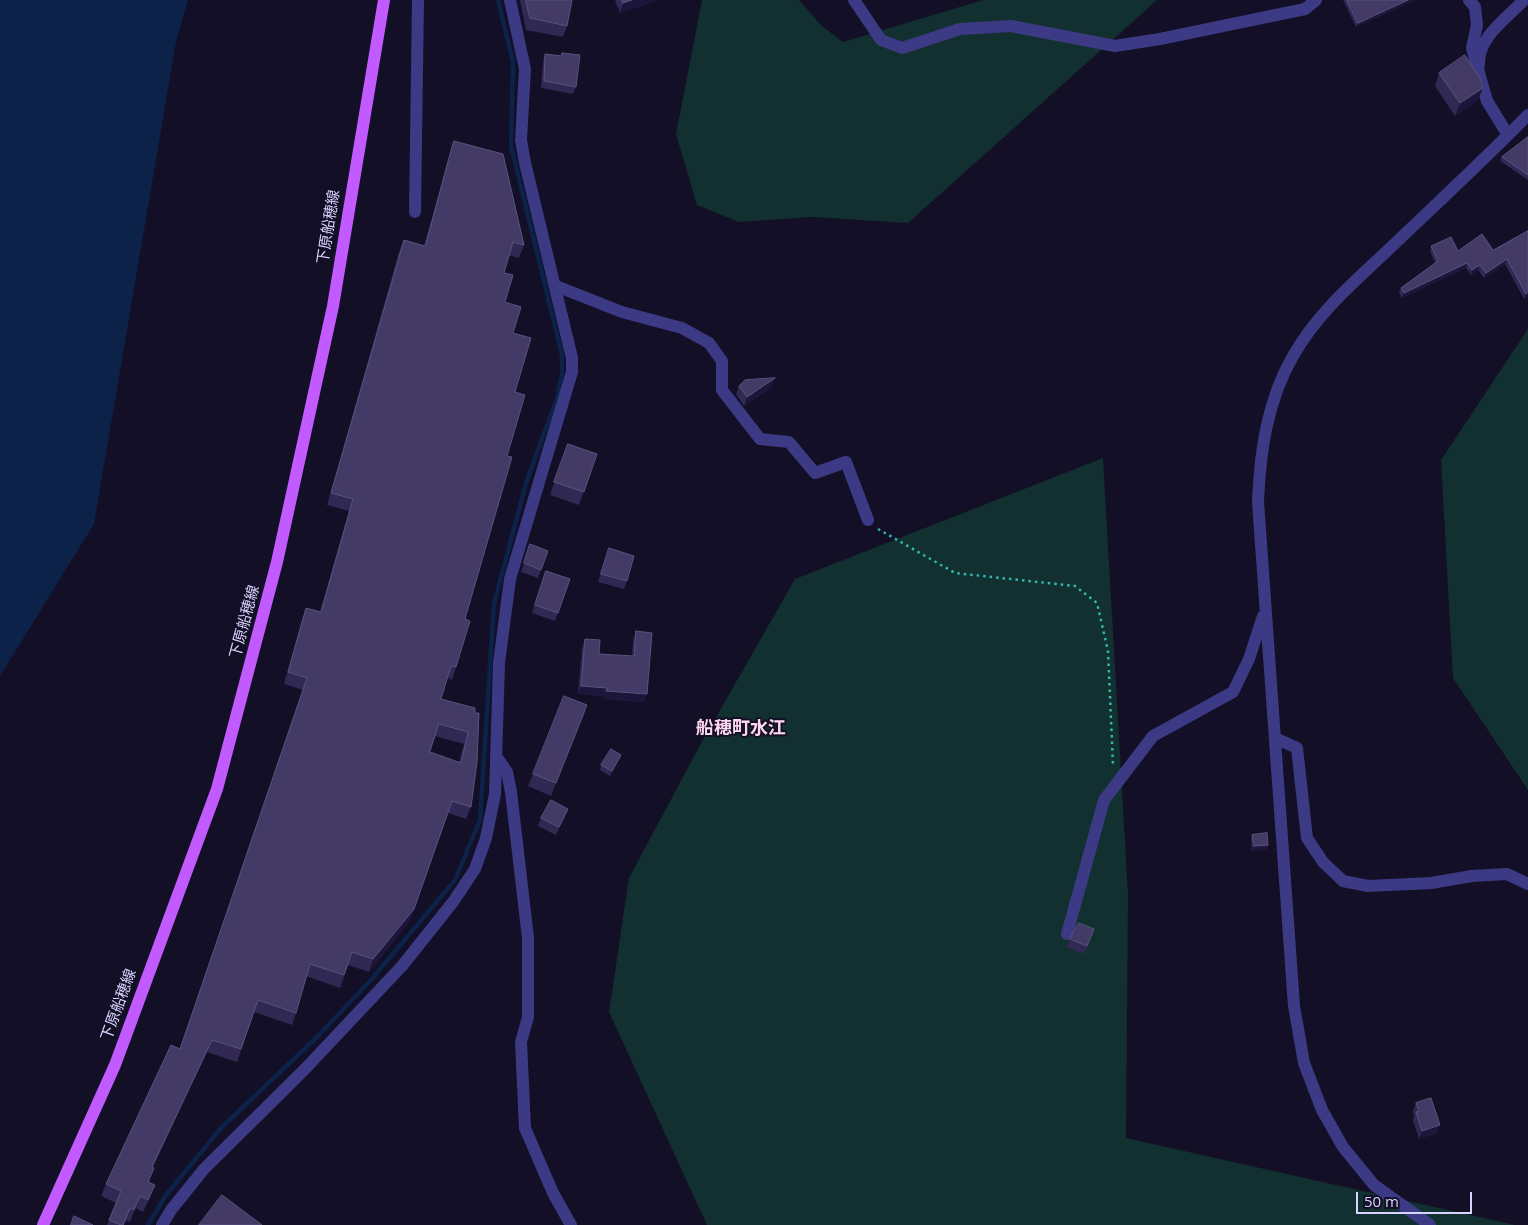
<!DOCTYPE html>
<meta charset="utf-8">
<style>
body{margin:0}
#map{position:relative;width:1528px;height:1225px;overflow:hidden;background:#130f26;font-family:"Open Sans",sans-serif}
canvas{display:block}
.scale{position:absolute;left:1356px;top:1192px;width:116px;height:22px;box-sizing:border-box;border:2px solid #d9d4ff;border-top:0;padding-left:6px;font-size:15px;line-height:18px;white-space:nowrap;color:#d9d4ff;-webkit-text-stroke:4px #130f26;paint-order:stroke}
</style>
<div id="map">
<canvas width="1528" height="1225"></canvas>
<div class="scale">50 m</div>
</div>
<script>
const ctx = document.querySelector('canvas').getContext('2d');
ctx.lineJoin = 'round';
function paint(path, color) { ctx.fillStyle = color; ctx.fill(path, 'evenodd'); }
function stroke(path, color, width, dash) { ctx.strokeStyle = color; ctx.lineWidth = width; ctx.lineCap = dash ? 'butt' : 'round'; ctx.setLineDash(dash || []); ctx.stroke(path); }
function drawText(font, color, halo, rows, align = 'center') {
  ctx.font = font + ' "Open Sans","Noto Sans JP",sans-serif'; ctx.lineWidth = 4; ctx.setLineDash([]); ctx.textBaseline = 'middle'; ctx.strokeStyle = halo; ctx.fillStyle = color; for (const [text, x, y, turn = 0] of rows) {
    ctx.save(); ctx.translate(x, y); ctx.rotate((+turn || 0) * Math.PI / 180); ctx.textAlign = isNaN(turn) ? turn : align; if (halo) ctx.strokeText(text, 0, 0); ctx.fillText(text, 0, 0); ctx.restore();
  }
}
const green = new Path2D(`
 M702,0H799L822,26L843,42L983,0H1157L908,223L813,217L739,222L697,205L676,134Z
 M1528,329V790L1453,678L1441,460Z
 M1103,458L1128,894L1126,1138L1515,1225H707L609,1012L629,878L699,747L795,579Z`);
const water = new Path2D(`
 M0,0H188L176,42L94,524L0,676Z`);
const stream = new Path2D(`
 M148,1225L166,1195L221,1128L317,1037L370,981L455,880L480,820L494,604L526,483L557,398L562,375V355L511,146L513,62L498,0`);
const path = new Path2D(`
 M878,529L955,573L1075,586L1097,603L1108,651L1113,765`);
const minor = new Path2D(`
 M854,0L881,40L902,48L960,29L1011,26L1115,46L1160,39L1305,9L1316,0
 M1469,0L1475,7L1477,25L1472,48L1487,101L1508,135
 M1479,65C1478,37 1506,19 1524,0
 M415,212L418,0
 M556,286L622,312L682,328L709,343L722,361V390L760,439L789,442L815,473L846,462L868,520
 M1275,738L1297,748L1307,838L1323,862L1343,881L1368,886L1431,883L1472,876L1507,874L1528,884
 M498,759L507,772L511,792L528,938V1017L521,1042L525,1128L553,1193L571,1225
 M1067,934L1104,800L1153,736L1233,692L1249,659L1263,616
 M162,1225L171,1210L204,1169L305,1069L402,966L453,902L475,869L486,838L495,794L499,663L510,579L572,372V358L525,163L521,140L525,69L510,0
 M1430,1225L1374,1185L1343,1147L1322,1110L1304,1063L1294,1006L1258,502C1260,452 1267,401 1293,356C1316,315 1352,284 1386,252C1433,207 1482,162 1528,115`);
const major = new Path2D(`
 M43,1225L115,1065L217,789L277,562L333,306L384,0`);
const wall = new Path2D(`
 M520,0H572L567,26L563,37L526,30Z
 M615,0H658L620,13Z
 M1343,0H1416L1356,27Z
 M562,53L576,87L573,94L541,88L543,61L545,54L561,56Z
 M1439,73L1483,88L1478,100L1455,116L1435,86Z
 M1528,137V180L1500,161L1502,157Z
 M454,141L524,245L519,258L509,255L504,273L505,302L513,333L515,392L507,456L465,619L456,667L452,680L447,678L441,699L475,708L471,807L466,819L448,813L410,921L369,972L348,965L340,988L306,976L296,1013L292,1025L254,1012L237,1062L207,1052L153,1167L149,1182L150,1197L143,1212L136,1208L130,1222L126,1220L124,1225H107L116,1203L101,1196L106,1184L180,1049L303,690L284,684L302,620L306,608L320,612L349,511L327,505L399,252L404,240L424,246L450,153ZM435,736L464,744L459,762L430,752Z
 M1528,231V297L1524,299L1505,264L1484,278L1478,270L1471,275L1466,268L1402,298L1399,293L1401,288L1435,263L1430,251L1431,246L1458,251L1493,250Z
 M739,386L772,387L744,406L736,394Z
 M568,444L597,454L579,505L550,495Z
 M530,544L548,551L538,578L521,572Z
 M609,548L627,581L624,589L598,582Z
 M546,571L570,579L555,621L532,613Z
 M636,631L644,702L603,699L604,696L578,694L582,648L585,639L599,654L632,656L633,640Z
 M587,705L551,796L528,786L533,774Z
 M620,759L610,776L600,770L601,765Z
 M565,817L556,835L538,826L541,818Z
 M1252,835L1268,845L1267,849L1252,851L1251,839Z
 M1094,929L1084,954L1066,947L1070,939Z
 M1416,1103L1437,1133L1419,1139L1413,1120L1414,1115L1413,1111Z`);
const shadedWall = new Path2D(`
 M632,0H658L620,13L623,3Z
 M1408,0H1416L1356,27L1358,23Z
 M1483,88L1478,100L1455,116L1460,103Z
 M1507,259L1505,264L1484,278L1486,273Z
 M1467,263L1466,268L1402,298L1404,293Z
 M1480,265L1478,270L1471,275L1472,270Z
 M1528,292V297L1524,299L1526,294Z
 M775,378L772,387L744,406L747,397Z
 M581,686L607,688L604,696L578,694Z
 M606,691L647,694L644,702L603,699Z
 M587,705L583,718L551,796L556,783Z
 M621,755L620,759L610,776L612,771Z
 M568,809L565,817L556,835L559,827Z
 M1268,845L1267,849L1252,851L1254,846Z
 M414,909L410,921L369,972L373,959Z
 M212,1040L207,1052L147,1179L152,1167Z
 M1440,1125L1437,1133L1419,1139L1422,1131Z
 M140,1196L136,1208L130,1222L134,1210Z`);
const building = new Path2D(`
 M526,0H572L567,26L530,18Z
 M622,0H632L623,3Z
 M1347,0H1408L1358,23Z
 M562,53L580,55L576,87L544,81L545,54L562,56Z
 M1465,55L1480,78L1483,88L1460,103L1439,73Z
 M1528,137V175L1502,157Z
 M454,141L503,154L524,245L513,242L504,273L513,275L505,302L521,307L513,333L531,338L515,392L525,395L507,456L512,457L465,619L470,621L456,667L451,666L441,699L475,708V713H479L477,762L471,807L452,801L414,909L373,959L352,952L344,975L310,964L296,1013L258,1000L241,1049L212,1040L152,1167L154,1168L148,1182L155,1185L148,1200L140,1196L134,1210L130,1208L123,1225H121L109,1220L121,1191L106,1184L171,1045L180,1049L307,678L288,672L306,608L321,612L353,499L331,493L404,240L425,246ZM439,724L468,732L461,763L430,752Z
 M1528,231V292L1526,294L1507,259L1486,273L1480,265L1472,270L1467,263L1404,293L1401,288L1438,261L1431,246L1451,237L1458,251L1482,234L1493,250Z
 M775,378L747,397L739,386L745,380Z
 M568,444L597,454L584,492L554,482Z
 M530,544L548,551L541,570L524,563Z
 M609,548L634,556L627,581L601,574Z
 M546,571L570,579L558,613L535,605Z
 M636,631L652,633L647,694L606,691L607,688L581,686L585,639L600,640L599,654L634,656Z
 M564,696L587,705L556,783L533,774Z
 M611,749L621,755L612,771L601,765Z
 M551,800L568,809L559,827L541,818Z
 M1267,833L1268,845L1254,846L1252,835Z
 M1079,923L1094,929L1087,946L1070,939Z
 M1431,1098L1440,1125L1422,1131L1416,1112L1419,1111L1416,1103Z
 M222,1195L262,1225H199Z
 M74,1216L93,1225H71Z`);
const streetNames = [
 ["下原船穂線",329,227,-81],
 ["下原船穂線",245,622,-75],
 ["下原船穂線",119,1005,-70]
];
const quarterNames = [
 ["船穂町水江",741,729]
];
paint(green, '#12302f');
paint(water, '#0c2248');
stroke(stream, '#0c2248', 4.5);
stroke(path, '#2fb8b0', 2.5, [2.5, 4]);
stroke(minor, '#3d3a85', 12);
stroke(major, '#c25bff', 12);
paint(wall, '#312854');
paint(shadedWall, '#1d163a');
paint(building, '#433a66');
stroke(building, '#5a527e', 1);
drawText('15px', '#d9d4ff', '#130f26', streetNames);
drawText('bold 18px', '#ffd6f0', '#130f26', quarterNames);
</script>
